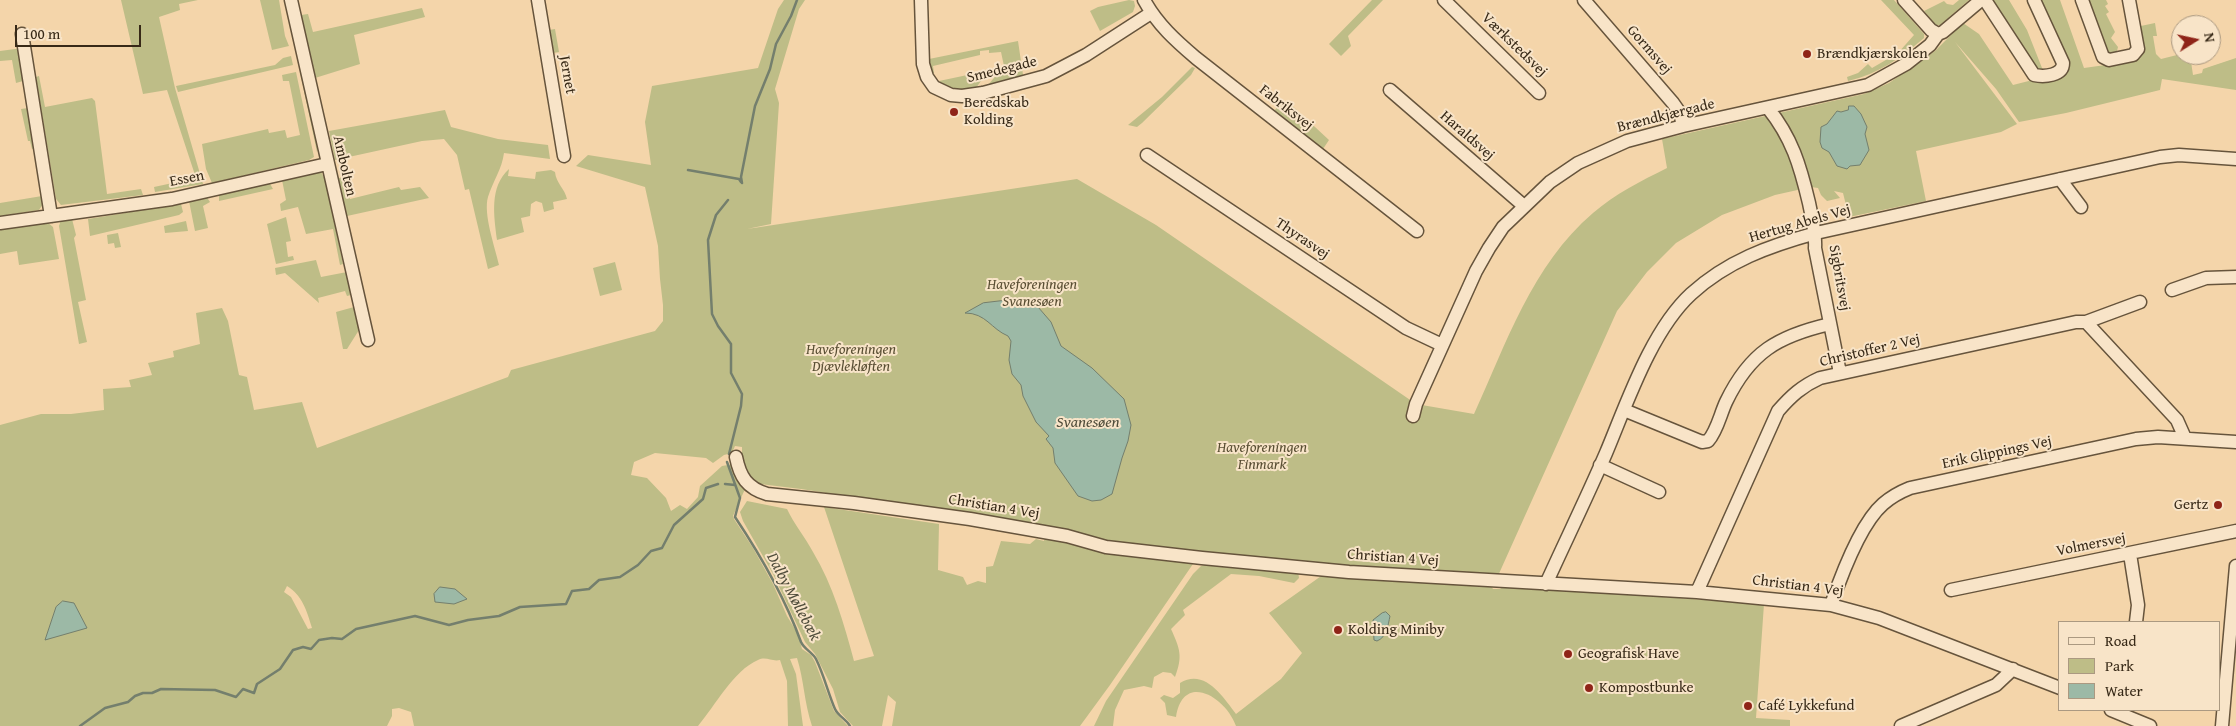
<!DOCTYPE html>
<meta charset="utf-8">
<style>
body{margin:0}
#map{position:relative;width:2236px;height:726px;overflow:hidden;background:#f4d5aa;font-family:"Gentium Book Plus",serif}
canvas{display:block}
.legend{position:absolute;left:2058px;top:621px;width:162px;height:90px;box-sizing:border-box;background:#f8e4c8;border:1px solid #ab9981;margin:0;padding:6px 9px;list-style:none;font-size:15px;color:#372917}
.legend li{display:flex;align-items:center;gap:10px;height:25px}
.legend b{width:25px;border:1px solid #ab9981}
.north{position:absolute;left:2171px;top:15px;width:50px;height:50px;box-sizing:border-box;background:#f8e4c8;border:1px solid #ab9981;border-radius:50%;rotate:80deg;font-size:14px;font-weight:700;line-height:20px;text-align:center;color:#372917}
.north::after{content:'';display:block;margin:auto;width:18px;height:22px;background:#8f2418;clip-path:polygon(50% 0,100% 100%,50% 72%,0 100%)}
.scale{position:absolute;left:15px;top:25px;width:126px;height:22px;box-sizing:border-box;border:2px solid #372917;border-top:0;padding-left:6px;font-size:15px;line-height:18px;white-space:nowrap;color:#372917;-webkit-text-stroke:4px #f8e4c8;paint-order:stroke}
</style>
<div id="map">
<canvas width="2236" height="726"></canvas>
<ul class="legend">
<li><b style="height:6px;background:#f8e4c8"></b>Road</li>
<li><b style="height:14px;background:#bebd87"></b>Park</li>
<li><b style="height:14px;background:#9cb9a6"></b>Water</li>
</ul>
<div class="north">N</div>
<div class="scale">100 m</div>
</div>
<script>
const ctx = document.querySelector('canvas').getContext('2d');
ctx.lineJoin = 'round';
function paint(path, color) { ctx.fillStyle = color; ctx.fill(path, 'evenodd'); }
function stroke(path, color, width, dash) { ctx.strokeStyle = color; ctx.lineWidth = width; ctx.lineCap = dash ? 'butt' : 'round'; ctx.setLineDash(dash || []); ctx.stroke(path); }
function drawText(font, color, halo, rows, align = 'center') {
  ctx.font = font + ' "Gentium Book Plus",serif'; ctx.lineWidth = 4; ctx.setLineDash([]); ctx.textBaseline = 'middle'; ctx.strokeStyle = halo; ctx.fillStyle = color; for (const [text, x, y, turn = 0] of rows) {
    ctx.save(); ctx.translate(x, y); ctx.rotate((+turn || 0) * Math.PI / 180); ctx.textAlign = isNaN(turn) ? turn : align; if (halo) ctx.strokeText(text, 0, 0); ctx.fillText(text, 0, 0); ctx.restore();
  }
}
const green = new Path2D(`
 M121,0H198L179,4L180,10L159,17L175,88L203,184L155,192L154,187L196,178L167,90L143,94Z
 M260,0H279L285,36L289,46L272,50Z
 M784,0H805L799,9L775,89L779,103L771,224L747,229L1077,179L1156,225L1416,404L1474,414C1506,344 1532,265 1593,213C1615,194 1641,181 1667,168L1662,139L1864,94L1889,83L1935,51L1963,23L1979,34L2013,85L2068,71L2066,59L2040,0H2060L2084,68L2134,61L2136,27L2155,23L2157,36H2153L2156,54L2161,59L2181,54L2190,55L2193,75L2202,73L2203,69L2236,58V90L2162,79L2160,90L2066,113L2019,122L1996,89L1955,42L2017,124L2001,132L1916,151L1926,201L1849,217L1843,193L1834,191L1840,198L1827,201L1821,195L1818,188L1811,187L1775,195L1722,215L1676,243L1647,272L1617,311L1497,578L1176,552L1111,543L1078,532L801,489L760,484L747,477L742,460V447L735,446L732,453L724,455L713,463L706,458L655,453L634,462L631,475L647,478L666,498L671,511L680,505L687,509L698,497L700,486L722,466L734,464L745,489L733,516L734,519L753,548L773,584L787,616L798,634L802,649L811,655L815,662L834,711L848,726H812C804,702 804,680 797,658L790,659L796,674L803,726H788L787,681L780,660C772,662 766,656 758,660C734,670 715,706 698,726H414L411,712L399,708L392,709V716L387,726H0V425L41,414H71L104,410L103,389L131,387L129,380L152,375L148,363L174,357L173,351L200,344L196,313L222,308L228,321L239,375L247,377L254,410L302,402L317,448L508,377L511,370L655,331L663,321V305L660,279L658,246L645,187L576,166L588,155L651,165L645,122L652,86L758,68L778,9ZM287,586C302,595 307,611 312,628L308,629L291,597L284,592Z
 M1129,0L1134,1L1135,6L1133,12L1100,31L1090,11L1098,7Z
 M1372,0H1383L1348,36L1351,46L1341,56L1329,44Z
 M1881,0H1894L1924,34V38C1901,58 1878,74 1848,81L1847,77L1858,73L1868,64L1872,68L1898,53L1914,35Z
 M1959,0H1969L1940,25H1936L1924,11L1944,1L1947,4L1953,5Z
 M1994,0H2009L2027,30L2042,68L2048,73L2041,75L1991,5Z
 M2087,0H2106L2108,4L2105,6L2109,12L2106,14L2115,32L2111,38L2118,47L2116,55L2108,58Z
 M422,8L425,17L354,35L360,64L315,78L301,15L308,14L313,32Z
 M555,29L559,52L553,53L549,30Z
 M1018,41L1023,75L988,85L1004,66L1001,52L989,53V50L980,51V55L933,66L934,73H932L929,59Z
 M15,49H21L26,76L23,81L16,83L12,60L0,61V51Z
 M291,56L293,65L178,92L176,86L275,65L283,58Z
 M1192,67L1195,68L1191,75L1142,123L1137,127L1128,125L1162,97Z
 M991,70L986,74L976,88C962,91 950,91 939,81Z
 M296,72L314,157L309,160L212,183L206,169L202,144L268,129L269,133L285,130L287,138L300,135L289,81H283L282,75Z
 M300,72L302,73L319,144L317,152Z
 M39,76L45,107L92,98L95,101L107,194L141,189L143,195L61,205L56,199L36,77Z
 M1283,101H1287L1329,140L1323,149L1274,111Z
 M28,108L35,148L32,149L30,141H28L21,109Z
 M445,110L451,127L498,139L548,145L550,159L504,153C502,169 493,181 488,197C483,214 495,247 499,265L488,269L469,189L465,190L457,155L444,139L422,141L335,160L329,131Z
 M509,169L508,176L535,179L536,172L551,170L555,172C556,183 565,189 567,199L553,202L554,209L544,212L542,203L536,201L531,204L530,216L521,218L524,232L497,240C494,216 489,187 509,169Z
 M321,172L325,179L343,264L340,265L333,229L306,234L298,207L281,211L280,204L286,200L282,180Z
 M343,177L350,199L399,187L401,190L420,187L429,198L347,216L336,179Z
 M269,182L273,189L219,201V194Z
 M42,196L43,204L39,210L0,216V203Z
 M206,196L210,202L203,206L208,228L195,231L189,201Z
 M181,204L183,212L179,215L90,236L88,219Z
 M286,217L291,241L286,242L288,257L293,256L294,260L276,264L267,224Z
 M72,219L76,235L74,238L86,300L78,302L87,342L79,344L59,226L61,220Z
 M186,221L188,231L165,233L164,226Z
 M47,222L53,227L59,259L19,265L17,251L0,254V229Z
 M118,233L121,247L115,248L114,243L108,244L107,235Z
 M316,260L321,277L347,272L351,295L347,296L345,291L318,298L319,303L285,273L276,275L275,268Z
 M615,262L622,290L600,296L593,268Z
 M354,307L359,330L347,349H343L336,312Z
 M747,501L787,509C794,524 805,537 813,552C833,585 844,624 854,661L874,656L824,507L939,524L938,570L963,577L967,585L978,581L986,583V567L993,566L1001,541L1030,544L1036,539L1044,541L1045,535L1195,561L1110,685L1080,726H892L896,702L888,695L882,726H853L840,712L833,689L815,654L805,642L773,574L743,521L740,512Z
 M1212,563L1298,571L1299,578L1294,583L1259,576L1231,574L1183,610L1185,615L1171,629C1180,649 1183,656 1175,677L1171,673L1163,672L1154,677L1152,688L1144,686L1124,690L1115,710L1113,726H1094L1106,701L1193,574L1201,566Z
 M1324,574L1491,586L1493,589H1500L1504,586L1764,604L1756,718L1790,720V726H1236C1226,697 1183,671 1176,717L1167,715L1165,703L1160,698L1164,695L1173,698L1180,693V683C1205,668 1223,697 1236,714L1281,679L1302,653L1269,613Z`);
const water = new Path2D(`
 M1849,106H1854L1861,114L1867,127L1865,134L1869,150L1860,165L1850,166L1847,169L1837,166L1829,152L1822,148L1820,142L1821,127L1827,124L1837,111L1841,112L1848,110Z
 M1017,299L1038,307L1051,322L1061,346L1092,368L1124,399L1131,425L1128,441L1122,458L1112,494L1101,500L1092,501L1078,496L1055,463L1053,448L1046,439L1049,436L1036,422L1023,396L1021,385L1012,374L1009,360L1011,341L1008,336C991,329 986,313 965,313L983,303Z
 M440,587L455,589L467,599L454,604L435,602L434,594Z
 M63,601L74,603L87,628L45,640L56,607Z
 M1386,612L1390,616C1388,625 1387,637 1377,641L1374,640L1373,620L1382,613Z`);
const stream = new Path2D(`
 M688,170L739,179L741,182
 M742,183L741,177L755,106L770,69L776,44L791,16L797,0
 M728,200L716,215L708,240L712,314L718,326L731,344V373L742,394L741,406L729,454
 M727,462L740,498L735,517C761,556 785,598 801,642C804,649 812,652 816,659C824,675 828,693 835,709C838,716 846,719 850,726
 M725,484L735,485
 M80,726L105,708L128,702L135,696L143,693H152L161,689L215,690L236,697L243,689L254,693L257,684L280,669L293,650L303,647L311,649L319,640L332,638L342,639L356,629L415,616L449,625L468,620L499,616L520,607L566,604L572,591L589,589L599,580L620,577L638,565L651,551L662,548L674,525L703,499L706,488L718,484`);
const minor = new Path2D(`
 M291,0L368,340
 M538,0L564,156
 M921,0L923,64L927,77L934,87L951,95L962,96L983,93L1046,76L1086,55L1151,13
 M1144,0C1157,24 1176,41 1196,58L1417,231
 M1444,0L1539,93
 M1584,0L1673,103L1680,113L1683,126
 M1904,0L1931,30L1938,34
 M1985,0L2034,75C2044,77 2063,76 2063,63L2034,0
 M2082,0L2103,57L2109,60L2133,55L2138,49L2129,0
 M22,34L51,216
 M1390,90L1524,206
 M1768,108C1792,138 1800,165 1809,203C1812,218 1816,232 1815,248L1840,373
 M1147,155L1406,328L1442,345
 M2060,179L2081,207
 M0,223L172,199L327,164
 M2172,290L2206,278L2236,277
 M2086,322L2140,302
 M1624,410L1702,442L1708,441C1717,431 1720,415 1726,402C1750,352 1778,336 1830,324
 M1413,416L1416,404L1476,271L1489,248L1503,227L1550,182L1578,163L1627,141L1683,126L1868,85L1906,64L1930,45L1938,34L1943,32L1981,0
 M736,457C740,477 747,488 767,494L854,503L970,519L1067,536L1106,547L1202,558L1349,572L1697,592L1831,605L1879,618L2060,688
 M1600,465L1659,492
 M2130,554L2138,605L2136,622
 M1546,584C1566,540 1587,497 1606,453C1627,403 1651,331 1691,294C1727,261 1769,246 1816,233L2160,157L2179,155L2236,159
 M1951,590L2236,531
 M1697,592L1778,411C1791,396 1802,386 1820,378L2076,322H2086L2177,420L2185,438
 M1831,605C1841,576 1860,524 1883,504C1891,497 1900,492 1910,488L2136,439L2158,437L2236,442
 M2111,710L2150,726
 M1901,726L1996,685L2013,669
 M2222,726L2236,566`);
const markers = [
 [1807,54,5,"#8f2418"],
 [954,112,5,"#8f2418"],
 [2218,505,5,"#8f2418"],
 [1338,630,5,"#8f2418"],
 [1568,654,5,"#8f2418"],
 [1589,688,5,"#8f2418"],
 [1748,706,5,"#8f2418"]
];
const streetNames = [
 ["Værkstedsvej",1514,45,44],
 ["Gormsvej",1649,50,49],
 ["Smedegade",1002,70,-14],
 ["Jernet",567,75,80],
 ["Fabriksvej",1286,108,38],
 ["Brændkjærgade",1666,116,-14],
 ["Haraldsvej",1467,136,41],
 ["Ambolten",344,166,77],
 ["Essen",187,179,-11],
 ["Hertug Abels Vej",1800,224,-16],
 ["Thyrasvej",1302,239,34],
 ["Sigbritsvej",1839,278,80],
 ["Christoffer 2 Vej",1870,351,-13],
 ["Erik Glippings Vej",1997,453,-12],
 ["Christian 4 Vej",994,507,9],
 ["Volmersvej",2091,545,-11],
 ["Christian 4 Vej",1393,558,4],
 ["Christian 4 Vej",1798,586,7]
];
const poiNames = [
 ["Brændkjærskolen",1817,54],
 ["Beredskab",964,103],
 ["Kolding",964,120],
 ["Gertz",2208,505,"right"],
 ["Kolding Miniby",1348,630],
 ["Geografisk Have",1578,654],
 ["Kompostbunke",1599,688],
 ["Café Lykkefund",1758,706]
];
const parkNames = [
 ["Haveforeningen",1032,285],
 ["Svanesøen",1032,302],
 ["Haveforeningen",851,350],
 ["Djævlekløften",851,367],
 ["Haveforeningen",1262,448],
 ["Finmark",1262,465]
];
const waterNames = [
 ["Svanesøen",1088,423],
 ["Dalby Møllebæk",793,597,62]
];
paint(green, '#bebd87');
paint(water, '#9cb9a6');
stroke(water, '#747f6d', 1);
stroke(stream, '#747f6d', 2.5);
stroke(minor, '#66543c', 15);
stroke(minor, '#f8e4c8', 12);
for (const [x, y, r, color] of markers) { const dot = new Path2D(); dot.arc(x, y, r, 0, 2 * Math.PI); ctx.fillStyle = color; ctx.fill(dot); stroke(dot, '#f8e4c8', 2); }
drawText('15px', '#372917', '#f8e4c8', streetNames);
drawText('15px', '#372917', '#f8e4c8', poiNames, 'left');
drawText('italic 15px', '#594e33', '#f8e4c8', parkNames);
drawText('italic 16px', '#504d3b', '#f8e4c8', waterNames);
</script>
